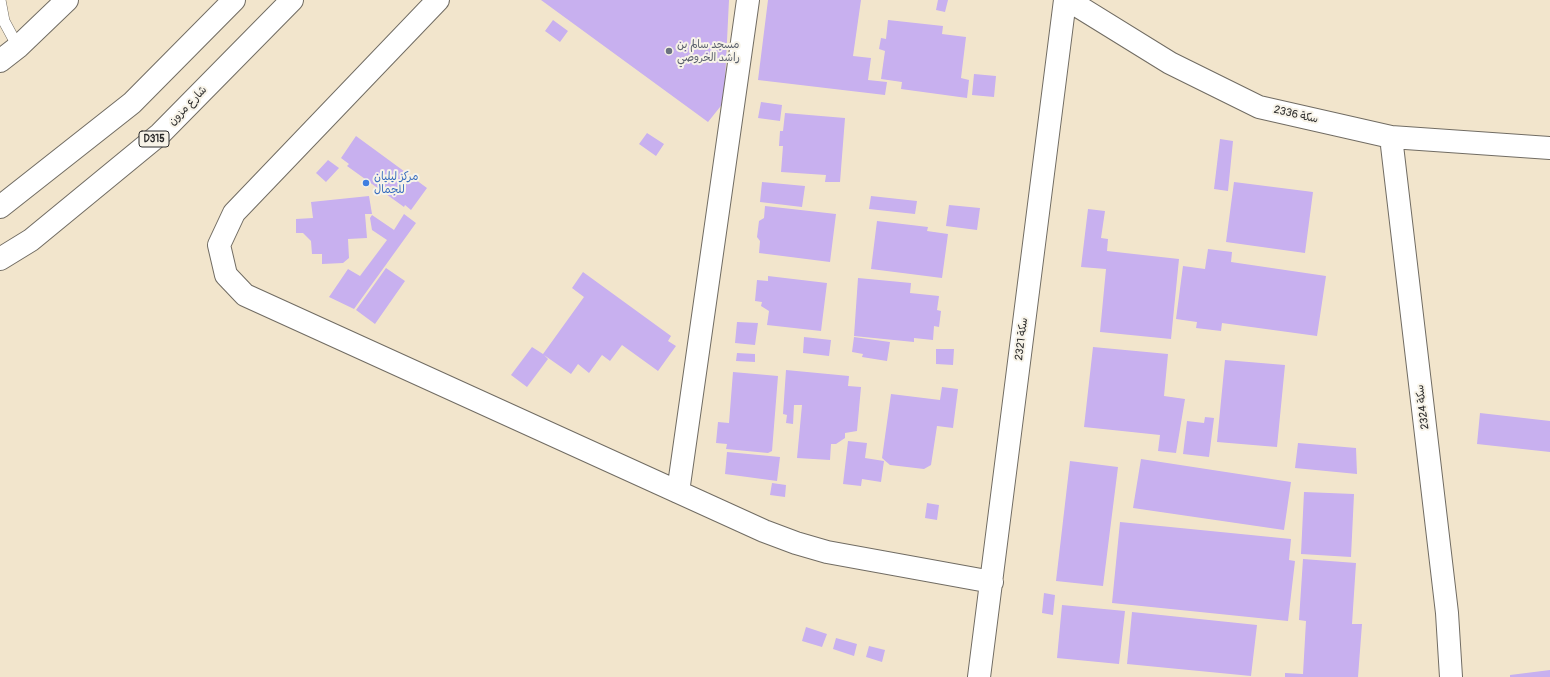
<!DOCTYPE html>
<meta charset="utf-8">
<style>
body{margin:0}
canvas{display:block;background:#f2e5cc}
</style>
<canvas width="1550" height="677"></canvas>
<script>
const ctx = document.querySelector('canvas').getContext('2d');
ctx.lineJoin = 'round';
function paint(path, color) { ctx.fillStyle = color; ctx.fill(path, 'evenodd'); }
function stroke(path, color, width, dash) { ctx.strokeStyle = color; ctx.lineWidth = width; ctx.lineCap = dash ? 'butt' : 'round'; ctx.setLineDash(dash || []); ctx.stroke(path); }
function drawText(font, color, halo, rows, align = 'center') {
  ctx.font = font + ' Pangolin,"Playpen Sans Arabic",sans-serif'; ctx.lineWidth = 4; ctx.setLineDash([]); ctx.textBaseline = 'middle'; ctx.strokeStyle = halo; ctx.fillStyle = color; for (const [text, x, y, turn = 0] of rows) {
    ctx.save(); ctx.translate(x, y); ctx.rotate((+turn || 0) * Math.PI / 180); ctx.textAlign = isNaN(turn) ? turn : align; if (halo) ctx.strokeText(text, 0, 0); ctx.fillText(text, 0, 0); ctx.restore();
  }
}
const building = new Path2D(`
 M541,0H729L724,102L708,122Z
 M768,0H861L853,56L871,58L868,80L887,82L885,95L758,80Z
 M938,0H948L945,12L936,10Z
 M553,20L568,31L560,42L545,31Z
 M888,20L943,26L942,34L966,37L961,78L969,80L967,98L901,89L902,82L881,79L885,51L879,49L881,38L886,39Z
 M974,74L996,76L994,97L972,95Z
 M761,102L782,105L780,121L758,118Z
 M785,113L845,118L840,182H825L826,175L781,172L783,146H779L780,131H783Z
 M647,133L664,144L656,156L639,144Z
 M356,136L427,188L411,210L405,205L404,207L347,166L349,164L341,158Z
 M1220,139L1233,141L1228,191L1214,189Z
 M328,160L339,168L326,182L316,173Z
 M762,182L805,186L802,207L760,202Z
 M1234,182L1313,192L1305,253L1226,242Z
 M369,196L372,214H365L367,238L348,239L349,258L343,263L322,264V254H312L311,241L303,233H296V219L313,218L311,202Z
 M871,196L917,201L915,214L869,209Z
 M949,205L980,208L977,230L946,226Z
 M765,206L836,214L830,262L759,253L760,241L757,237L759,221L764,218Z
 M1088,209L1105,211L1101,238L1108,239L1107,251L1179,259L1171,339L1100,332L1106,269L1081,267Z
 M404,214L416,223L354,309L329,297L348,269L360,276L387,240L372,230L370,218L372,215L394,230Z
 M877,221L928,227L927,231L948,234L942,278L871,269Z
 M1208,249L1232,252L1231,262L1326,276L1317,336L1222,323L1221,331L1196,328L1197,322L1176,319L1183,266L1205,269Z
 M386,268L405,281L375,324L356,310Z
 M583,272L671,336L668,341L676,346L658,371L622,345L610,361L602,355L589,373L578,364L571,374L544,355L548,359L527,387L511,375L532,347L543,354L584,297L572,288Z
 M768,276L827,283L821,331L767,325L769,311L761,306L762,302L755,301L757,280L768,281Z
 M858,278L911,283L910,293L939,296L937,310L941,311L939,327L934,326L933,340L914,338V342L854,336Z
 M737,322L758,323L755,345L735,343Z
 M804,337L831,340L829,356L803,353Z
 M854,337L890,342L887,361L862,357L863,354L852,352Z
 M1093,347L1168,354L1164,396L1185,399L1176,453L1158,451L1160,435L1084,427Z
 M936,349H954L953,365L936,364Z
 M737,353L755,354V362L736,361Z
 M1225,360L1285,365L1277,447L1217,442Z
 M786,370L849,376L848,386L861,387L857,431L845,433V438L836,444H831L830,460L797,458L802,405H794L793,424L786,423L787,415L783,414Z
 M733,372L778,376L772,451L768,453L726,449L727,444L716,443L718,422L729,423Z
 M942,387L958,389L953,428L937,426L931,465L924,469L890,465L882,458L891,394L940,400Z
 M1480,413L1550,421V452L1477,444Z
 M1205,417L1214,418L1209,457L1183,454L1187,421L1204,423Z
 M848,441L867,443L865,458L884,461L881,482L862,479L861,486L843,484Z
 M1298,443L1356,448L1357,474L1295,468Z
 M727,452L780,457L777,481L725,474Z
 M1141,459L1291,482L1284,530L1133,508Z
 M1070,461L1118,467L1103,586L1056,581Z
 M772,483L786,485L785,497L770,495Z
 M1304,492L1354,494L1351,557L1301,554Z
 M927,503L939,505L937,520L925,518Z
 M1120,522L1291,539L1289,560L1295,561L1288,621L1112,603Z
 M1303,559L1356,563L1352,624H1362L1358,677H1285V673L1303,674L1306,621L1299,620Z
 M1044,593L1055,595L1053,615L1042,613Z
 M1062,605L1125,611L1119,664L1057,658Z
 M1132,612L1257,625L1251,676L1127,664Z
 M806,627L827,634L822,647L802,641Z
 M836,638L857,644L854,656L833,649Z
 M869,646L885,650L882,662L866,657Z
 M1550,670V677H1510V675Z`);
const lane = new Path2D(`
 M0,0L4,21L18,47`);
const street = new Path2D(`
 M438,0L234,213L219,245L226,275L245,295L764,531L796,543L827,552L992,582
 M1068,0L1170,63L1259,107L1391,137L1550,148
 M1391,137L1447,613L1451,677
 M678,492L748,0
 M979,677L1065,0`);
const secondary = new Path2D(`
 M0,61L18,47L67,0`);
const primary = new Path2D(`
 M0,207L132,103L234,0
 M0,259L31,240L160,134L292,0`);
const markers = [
 [669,51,4,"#6b7280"],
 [366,183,4,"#3f7fe0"]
];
const shields = [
 [154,139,30]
];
const shieldNames = [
 ["D315",154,139]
];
const worshipNames = [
 ["مسجد سالم بن",677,45],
 ["راشد الخروصي",677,58]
];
const streetNames = [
 ["شارع مزون",188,106,-46],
 ["سكة 2336",1296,115,13],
 ["سكة 2321",1022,339,-83],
 ["سكة 2324",1423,407,-97]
];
const shopNames = [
 ["مركز ليليان",374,177],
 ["للجمال",374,190]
];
paint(building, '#c8b0ef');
stroke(lane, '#716c63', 12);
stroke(street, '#716c63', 24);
stroke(secondary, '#716c63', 24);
stroke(primary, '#716c63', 24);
stroke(lane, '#fff', 11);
stroke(street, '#fff', 22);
stroke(secondary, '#fff', 22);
stroke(primary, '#fff', 22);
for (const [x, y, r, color] of markers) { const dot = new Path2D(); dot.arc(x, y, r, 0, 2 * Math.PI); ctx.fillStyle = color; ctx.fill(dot); stroke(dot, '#f7f3e8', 1.5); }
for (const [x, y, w] of shields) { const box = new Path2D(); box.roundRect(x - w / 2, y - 8, w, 16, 3); ctx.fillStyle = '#f7f3e8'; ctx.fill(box); stroke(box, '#2b2b2b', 1); }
drawText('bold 10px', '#2b2b2b', null, shieldNames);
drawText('11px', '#5b616d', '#f7f3e8', worshipNames, 'left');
drawText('11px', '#2b2b2b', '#f7f3e8', streetNames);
drawText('11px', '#366cbe', '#f7f3e8', shopNames, 'left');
</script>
